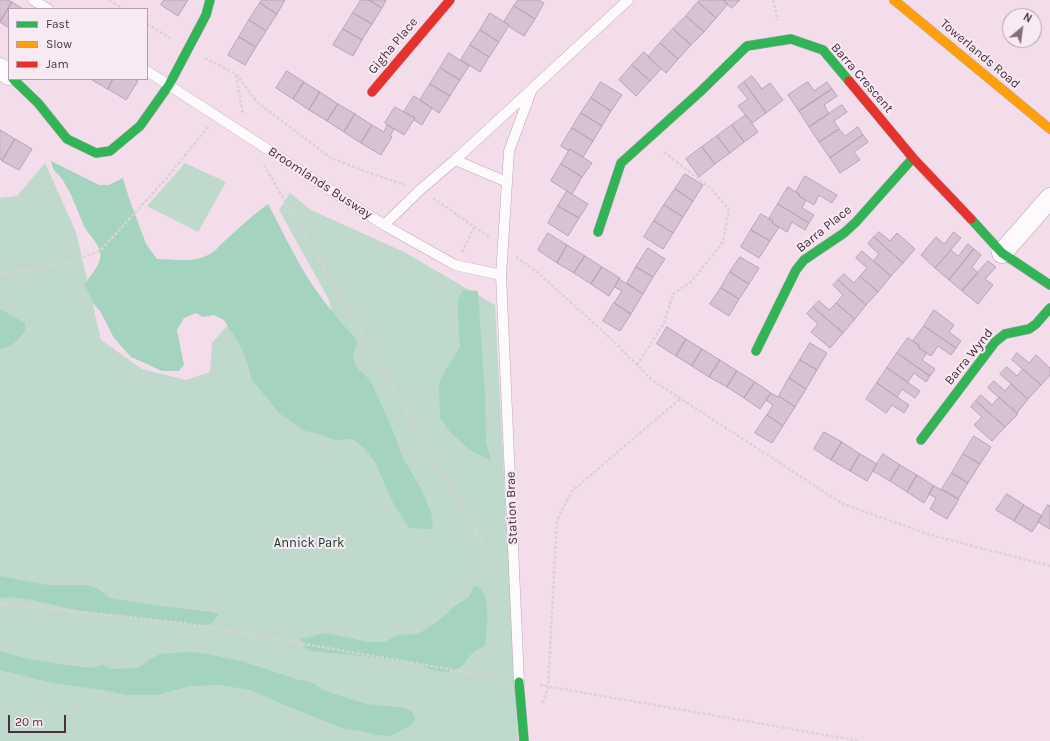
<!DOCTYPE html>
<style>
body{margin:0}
#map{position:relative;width:1050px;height:741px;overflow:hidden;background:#f3ddea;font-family:Karla,sans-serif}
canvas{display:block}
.legend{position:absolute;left:8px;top:8px;width:140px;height:72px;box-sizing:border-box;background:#f8eaf2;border:1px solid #b29fab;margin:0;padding:5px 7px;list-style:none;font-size:12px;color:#4a2f40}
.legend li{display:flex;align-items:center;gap:8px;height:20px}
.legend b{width:20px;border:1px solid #b29fab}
.north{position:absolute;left:1002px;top:8px;width:40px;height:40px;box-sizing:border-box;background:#f8eaf2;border:1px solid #b29fab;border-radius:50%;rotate:29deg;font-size:11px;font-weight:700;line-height:16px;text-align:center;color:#4a2f40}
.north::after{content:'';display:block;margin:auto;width:14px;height:18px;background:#856c7c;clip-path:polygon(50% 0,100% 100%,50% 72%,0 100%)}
.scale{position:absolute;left:8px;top:715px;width:58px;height:18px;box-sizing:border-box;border:2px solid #4a2f40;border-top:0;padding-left:5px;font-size:12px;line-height:14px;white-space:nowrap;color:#4a2f40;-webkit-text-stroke:3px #f8eaf2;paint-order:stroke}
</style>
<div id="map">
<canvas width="1050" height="741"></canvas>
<ul class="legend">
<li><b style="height:5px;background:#30b455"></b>Fast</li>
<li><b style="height:5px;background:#ff9f0a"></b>Slow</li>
<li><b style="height:5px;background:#e5322d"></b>Jam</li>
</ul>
<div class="north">N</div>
<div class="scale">20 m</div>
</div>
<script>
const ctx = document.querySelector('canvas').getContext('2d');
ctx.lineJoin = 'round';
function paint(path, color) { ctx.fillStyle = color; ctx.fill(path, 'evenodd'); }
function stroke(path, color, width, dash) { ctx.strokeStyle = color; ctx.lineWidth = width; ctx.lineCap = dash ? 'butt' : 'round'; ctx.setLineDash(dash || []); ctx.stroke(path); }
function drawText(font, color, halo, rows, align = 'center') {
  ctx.font = font + ' Karla,sans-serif'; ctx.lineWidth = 4; ctx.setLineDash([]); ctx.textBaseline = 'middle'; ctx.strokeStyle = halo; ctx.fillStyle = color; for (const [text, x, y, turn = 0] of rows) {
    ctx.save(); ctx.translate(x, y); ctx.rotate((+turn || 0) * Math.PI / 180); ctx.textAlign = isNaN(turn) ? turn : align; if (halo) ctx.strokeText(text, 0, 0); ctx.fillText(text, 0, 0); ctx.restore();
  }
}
const green = new Path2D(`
 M45,163L76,232L101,340L142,369L186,380L210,372L212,343L227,326L255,323L338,338L329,300L279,210L290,193L311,210L404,252L495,305L518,741H0V198L17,196Z
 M185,163L226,182L198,232L147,206Z`);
const forest = new Path2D(`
 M51,161L99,185H109L123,178L129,198L146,244L157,259C172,259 187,262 201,258C216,253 217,247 228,238C241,226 254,214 268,204C280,226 290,248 303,270C317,294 336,317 355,338L357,343L353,355L355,365L360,371L366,376L372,384L391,426L403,458L421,489L431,512L433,523L431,529L409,528L394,505L376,464L366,450L353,439L335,440L320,434L305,431L280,414L252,380L248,364L240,345L224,320L214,315L203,317L196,313L184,318L177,330L184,365L179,371H162L131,357L114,338L100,311L92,302L90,294L84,285C89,277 98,268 100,259C103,246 89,236 84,226C77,210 72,194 62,179C56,170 54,175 51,161Z
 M463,290L478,291L485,396L486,441L491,461L469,449L450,432L440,418L439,384L447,367L456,354L460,346L458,315V300Z
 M0,309L25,323V331C19,340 11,347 0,349Z
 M0,576L48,585H85L97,588L109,598L161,606L211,612L219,614L212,623L201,626L183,623L80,611L33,600L10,597L0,598Z
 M474,586C477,587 480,587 482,590C490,600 487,633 485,645C481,648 477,649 474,652C466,657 467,665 457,669C440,677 422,664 405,661C394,659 383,660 371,657L311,651L305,648L300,639L325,633L368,642H380L387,641L397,635L418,634L437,622L455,606L469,597Z
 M0,651L29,659L59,664L90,668L103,665L111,669L138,668L149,660L160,654L190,652L207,654L241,661L296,679L313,683L325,691L366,704L405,708L412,712L415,719L411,725L391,736L377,735L362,731L344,729L285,705L250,690L221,685L190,686L157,695H126L103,690L52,683L0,670Z`);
const building = new Path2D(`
 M0,0H8L12,2L0,22Z
 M164,0H188L178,16L161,5Z
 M262,0H285L277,14L260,3Z
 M361,0H369L382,8L372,24L353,13Z
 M369,0H386L382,8Z
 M518,0H538L544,3L535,19L514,6Z
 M700,0H723L728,4L716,18L698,2Z
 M723,0H740L732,8Z
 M12,2L23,9H9V28L0,22Z
 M698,2L716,18L704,32L686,16Z
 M260,3L277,14L266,31L249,20Z
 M514,6L535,19L524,36L508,26L509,25L504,22Z
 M353,13L372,24L362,40L343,29Z
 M490,13L509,25L499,42L480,30Z
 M686,16L704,32L691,45L673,29Z
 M249,20L266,31L256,47L239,37Z
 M343,29L362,40L353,56L333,45Z
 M673,29L691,45L678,59L660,43Z
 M480,30L499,42L489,57L470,45Z
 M239,37L256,47L245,65L228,55Z
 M660,43L678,59L666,73L648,57Z
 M470,45L489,57L480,72L461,60Z
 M644,52L661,69L650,81L632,65Z
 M449,53L469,66L460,80L440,68Z
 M632,65L650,81L636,96L619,80Z
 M440,68L460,80L450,96L430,84Z
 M287,71L304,82L293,99L276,88Z
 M752,76L762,89L770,83L783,100L766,113L744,82Z
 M91,79H113L108,89Z
 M113,79H135L138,81L126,100L108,89Z
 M304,82L320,92L309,110L293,99Z
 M601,82L622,95L611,111L591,98Z
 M744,82L766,113L752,123L738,106L748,99L738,87Z
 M808,82L814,91L827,82L832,89L799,111L788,95Z
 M430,84L450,96L439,113L420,100Z
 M832,89L837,96L824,105L829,114L809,127L799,111Z
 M320,92L338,104L327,121L309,110Z
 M414,96L432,108L422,125L414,120L415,118L404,112Z
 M591,98L611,111L602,126L581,113Z
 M338,104L355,114L344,132L327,121Z
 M842,105L847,112L834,121L839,129L819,142L809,127Z
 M395,107L415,118L404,135L385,123Z
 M581,113L602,126L593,141L572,128Z
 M355,114L372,125L361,143L344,132Z
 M746,115L758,132L744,142L732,125Z
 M372,125L384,132L387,125L394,129L390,136L392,137L381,155L361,143Z
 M732,125L744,142L730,153L717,136Z
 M858,127L863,135L830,158L819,142L839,129L845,136Z
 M572,128L593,141L583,157L570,149L569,151L561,146Z
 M0,130L15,139L2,161L0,159Z
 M863,135L868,142L854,152L860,160L840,173L830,158Z
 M717,136L730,153L715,164L702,147Z
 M15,139L32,149L19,170L2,161Z
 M702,147L715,164L699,177L686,159Z
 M570,149L592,163L582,177L561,164Z
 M561,164L582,177L572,194L551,181Z
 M685,174L703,185L693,201L675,189Z
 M805,176L837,195L832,203L819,195L814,205L799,196V194L796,192Z
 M788,187L799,194V196L806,200L802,208L814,215L809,223L778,204Z
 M675,189L693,201L683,217L664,205Z
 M567,191L588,204L579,218L558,206Z
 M778,204L809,223L805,230L792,222L787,232L772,223L773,221L769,219Z
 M664,205L683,217L673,233L654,221Z
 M558,206L579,218L568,236L548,223Z
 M761,214L773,221L772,223L779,227L770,241L751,230Z
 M654,221L673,233L663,249L644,237Z
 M751,230L770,241L759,258L741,247Z
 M879,232L890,241L897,233L915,249L903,263L874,237Z
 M954,232L961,238L935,268L921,255L936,237L944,244Z
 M548,233L567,245L557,263L538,250Z
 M874,237L903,263L891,276L873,261L879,254L868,244Z
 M968,244L974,249L949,280L935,268L951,250L958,256Z
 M567,245L585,256L574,273L557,263Z
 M648,248L665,259L653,277L636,267Z
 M974,249L981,255L972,267L978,273L962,291L949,280Z
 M862,251L891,276L878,292L860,276L867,268L856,258Z
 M585,256L602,267L591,284L574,273Z
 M740,257L759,268L749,284L730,272Z
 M988,261L996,267L985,279L993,285L978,304L962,291Z
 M602,267L620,278L609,296L591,284Z
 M636,267L653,277L643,294L627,283Z
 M730,272L749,284L739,299L721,288Z
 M844,274L854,283L860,276L878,292L866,305L838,280Z
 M619,279L643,294L631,314L614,303L622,291L615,287Z
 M838,280L866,305L855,319L836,303L843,295L833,285Z
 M721,288L739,299L729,316L710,304Z
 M819,301L829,310L836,303L855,319L843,333L813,307Z
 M614,303L631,314L620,331L603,321Z
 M813,307L843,333L830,348L811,332L818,324L807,314Z
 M934,310L954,325L949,332L961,341L956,348L924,326Z
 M924,326L956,348L951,355L938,346L931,356L918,347L919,345L913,341Z
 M667,327L686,339L676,356L657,344Z
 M908,338L919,345L918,347L927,353L922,360L935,369L930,376L897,353Z
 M686,339L702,349L692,366L676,356Z
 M810,343L827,353L817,370L800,360Z
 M702,349L720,360L709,377L692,366Z
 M897,353L930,376L926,382L914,373L908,382L887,368Z
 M1017,353L1029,363L1036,355L1050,368V375L1041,385L1012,360Z
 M720,360L737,371L727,387L709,377Z
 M800,360L817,370L806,389L789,378Z
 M1007,367L1017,376L1023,369L1041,385L1028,399L1000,374Z
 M887,368L920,391L915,398L902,389L897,397L877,383Z
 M737,371L755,382L744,398L727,387Z
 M789,378L806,389L795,407L779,396Z
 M994,381L1005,391L1011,384L1028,399L1017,413L988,388Z
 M755,382L771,393L760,409L744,398Z
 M877,383L909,405L904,413L892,405L886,413L866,399Z
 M771,393L778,397L779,396L795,407L783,426L767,415L773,405L766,400Z
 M981,395L992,405L999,397L1018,414L1005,427L976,401Z
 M976,401L1005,427L992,441L974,425L982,417L971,407Z
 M767,415L783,426L772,443L755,433Z
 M824,432L842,442L831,460L814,449Z
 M974,436L991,447L980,464L963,454Z
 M842,442L860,454L850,471L831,460Z
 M860,454L877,464L867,481L850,471Z
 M883,454L900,465L890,481L873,471Z
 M963,454L980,464L968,483L952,473Z
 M900,465L917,475L907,492L890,481Z
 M952,473L968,483L958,499L942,489Z
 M917,475L934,486L924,503L907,492Z
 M934,486L959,499L947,519L930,509L936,498L929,494Z
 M1007,494L1024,505L1014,521L996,510Z
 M1024,505L1042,516L1032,532L1014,521Z
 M1048,505L1050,506V529L1038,522Z`);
const path = new Path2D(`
 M109,0L123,9
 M773,0L778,21
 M147,24L170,38
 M205,58L236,74L257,102L331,158L367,172L405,185
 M236,75L243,115
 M264,165L499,571
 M433,198L489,237
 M462,252L474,227
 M516,257L536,271L606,334L652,380L843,504L931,535L1050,566
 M0,275L70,262L100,251L164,181L208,127
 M637,365L664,323L673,294L692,281L723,242L729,209L710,188L664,152
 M0,603L183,623L500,678
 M540,685L860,741
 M543,703L548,687L557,520L572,491L681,398`);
const lane = new Path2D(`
 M33,0L48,9
 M147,71L384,225L455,265L501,275
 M455,160L507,182
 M384,225L420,190L455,160L531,90
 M519,682L501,275L509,151L532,89L628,0`);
const street = new Path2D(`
 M0,68L9,75
 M1002,253L1050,198`);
const fast = new Path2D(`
 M13,79L38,103L67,139L96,153L110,151L140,126L169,85L206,15L210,0
 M971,219L1002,253L1050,285
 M598,232L621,163L701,91L747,46L791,39L823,50L849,81
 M756,351L796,270L804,260L844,233L856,222L913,158
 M921,440L995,342L1005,334L1029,329L1036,324L1050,308
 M519,682L524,741`);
const slow = new Path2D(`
 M894,0L1050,129`);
const jam = new Path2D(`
 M849,81L913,158L971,219
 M372,92L450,0`);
const streetNames = [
 ["Gigha Place",393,46,-50],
 ["Towerlands Road",980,54,40],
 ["Barra Crescent",862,78,49],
 ["Broomlands Busway",320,183,33],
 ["Barra Place",824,229,-39],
 ["Barra Wynd",969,357,-51],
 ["Station Brae",512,508,-92]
];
const parkNames = [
 ["Annick Park",309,543]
];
paint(green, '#bfd9cc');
paint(forest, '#a4d4bf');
paint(building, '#d5c2d2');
stroke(building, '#b7a4b5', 1);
stroke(lane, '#bda7b4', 11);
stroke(street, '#bda7b4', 21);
stroke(fast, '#bda7b4', 10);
stroke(slow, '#bda7b4', 10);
stroke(jam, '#bda7b4', 10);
stroke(path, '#d9d2d6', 2.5, [3, 2]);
stroke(lane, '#fdfafc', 10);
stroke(street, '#fdfafc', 20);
stroke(fast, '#30b455', 9);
stroke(slow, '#ff9f0a', 9);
stroke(jam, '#e5322d', 9);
drawText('13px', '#4a2f40', '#f8eaf2', streetNames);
drawText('13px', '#0d3b28', '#f8eaf2', parkNames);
</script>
